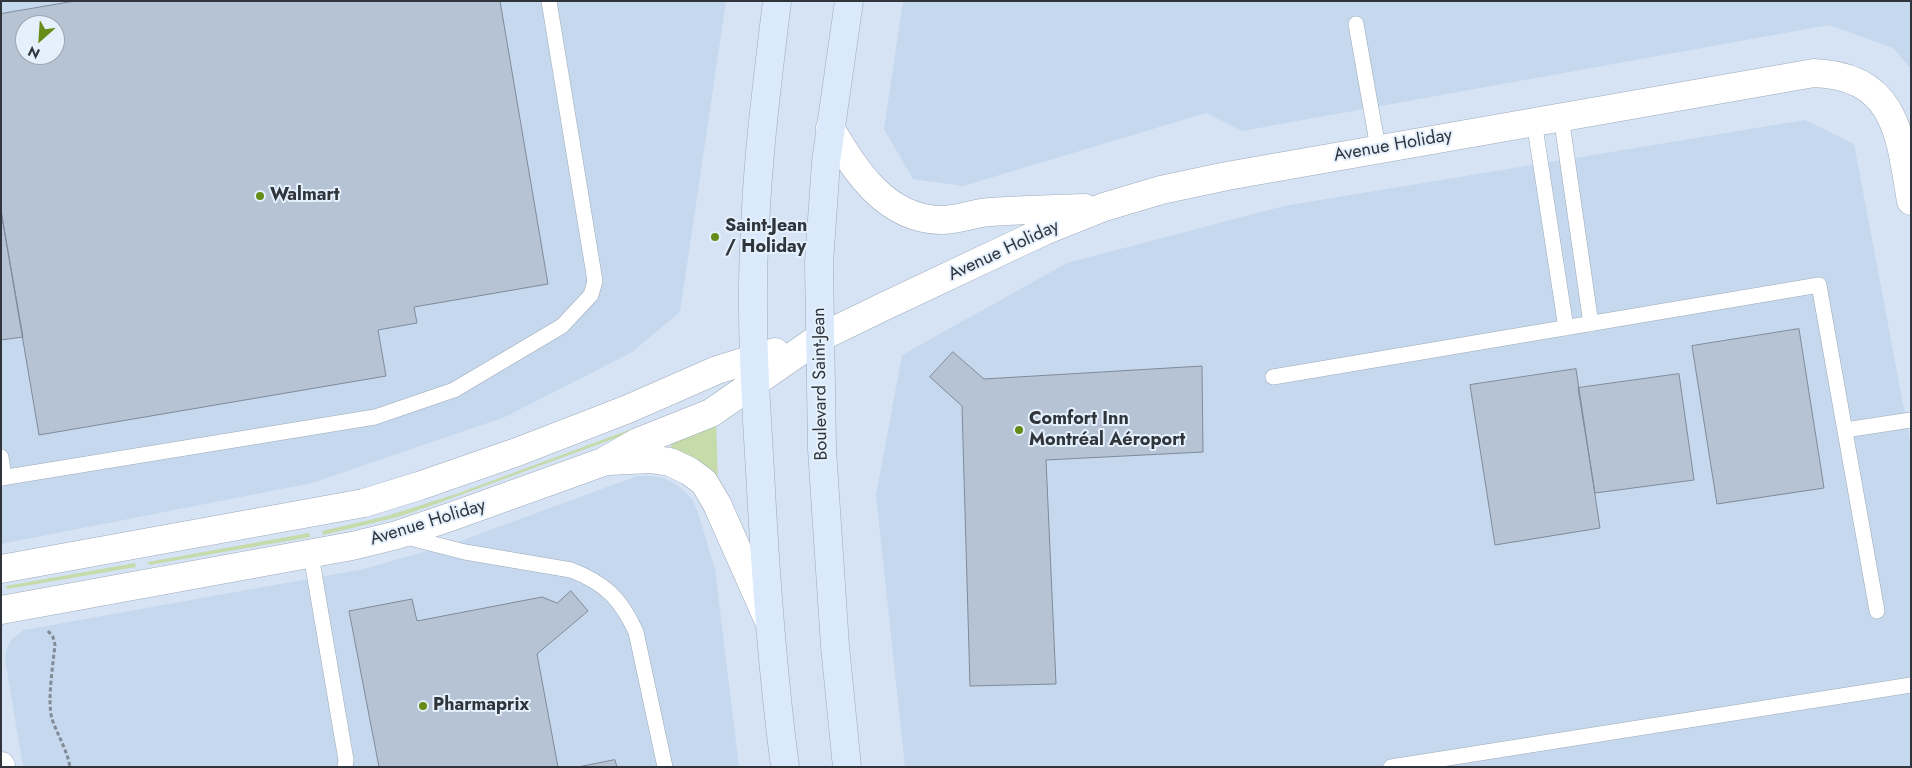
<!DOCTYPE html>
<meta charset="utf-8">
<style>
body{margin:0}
#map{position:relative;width:1912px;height:768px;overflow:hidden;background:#d5e3f4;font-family:Jost,sans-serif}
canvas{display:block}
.frame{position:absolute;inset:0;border:2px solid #30353b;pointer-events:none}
.north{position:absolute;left:15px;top:15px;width:50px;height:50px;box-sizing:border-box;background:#e5f0fd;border:1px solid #9da5af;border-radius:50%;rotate:206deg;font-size:14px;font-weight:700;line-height:20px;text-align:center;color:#30353b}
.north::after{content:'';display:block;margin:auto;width:18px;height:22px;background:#668c18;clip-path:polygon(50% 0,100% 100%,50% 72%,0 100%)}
</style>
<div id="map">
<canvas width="1912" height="768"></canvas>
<div class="frame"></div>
<div class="north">N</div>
</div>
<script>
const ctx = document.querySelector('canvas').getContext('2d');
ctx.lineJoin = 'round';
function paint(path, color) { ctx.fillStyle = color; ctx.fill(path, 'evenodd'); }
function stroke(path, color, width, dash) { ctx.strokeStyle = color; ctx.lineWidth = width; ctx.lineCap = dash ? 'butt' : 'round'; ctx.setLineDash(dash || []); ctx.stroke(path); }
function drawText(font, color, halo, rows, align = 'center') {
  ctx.font = font + ' Jost,sans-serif'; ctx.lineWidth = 4; ctx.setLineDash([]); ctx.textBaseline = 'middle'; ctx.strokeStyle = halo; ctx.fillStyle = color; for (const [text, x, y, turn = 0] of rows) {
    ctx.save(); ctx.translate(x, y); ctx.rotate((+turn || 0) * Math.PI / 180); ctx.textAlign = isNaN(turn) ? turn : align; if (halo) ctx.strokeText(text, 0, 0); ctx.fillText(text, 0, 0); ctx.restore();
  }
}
const built = new Path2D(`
 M1,1H726L680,312L632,352L505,417L312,483L1,544ZM25,25H55V55H25Z
 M903,1H1911V69L1893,48L1829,25L1242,131L1206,113L963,186L913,179L884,129Z
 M1805,120L1854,144L1911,446V767H905L876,495L902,355L1067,263L1284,206Z
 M638,476H651L664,478L676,484L692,499L698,513L715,569L739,767H23L5,659L7,648L12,639L24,630L364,569L458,542L615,484Z`);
const green = new Path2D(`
 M689,411L433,505L398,517L323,535L322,531L387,516L459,493L664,417Z
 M716,420L718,481L684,454L671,447V440Z
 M309,533L310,537L149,565L148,562Z
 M135,563L136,567L7,589L6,586Z`);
const building = new Path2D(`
 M75,1H500L548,284L414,307L417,323L378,330L386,376L39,435L1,211V14ZM25,25H55V55H25Z
 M1,211L23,337L1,340Z
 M1799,329L1824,488L1717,504L1692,346Z
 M953,352L984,379L1202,366L1203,452L1046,460L1056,684L970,686L962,406L930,377Z
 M1576,369L1600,528L1495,545L1470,385Z
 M1679,374L1694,480L1595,493L1578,388Z
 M571,591L588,611L537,654L558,767H379L349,611L412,599L417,621L542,597L557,603Z
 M615,760L617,767H578Z`);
const path = new Path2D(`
 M48,631L53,637L55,645C53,664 47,702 52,719C58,736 67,750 70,767`);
const lane = new Path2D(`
 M1356,24L1378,148
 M1561,116L1591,324
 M1534,121L1566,328
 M1273,377L1819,285L1877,611
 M1845,430L1911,420
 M1,457L4,477
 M1,478L375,417L454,390L562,326L591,295L595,281L549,1
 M402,536L465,552L571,570C605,583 621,599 636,632L665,767
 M311,555L346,760L345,767
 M1391,767L1911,685`);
const street = new Path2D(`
 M830,128C855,170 885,219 941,220C958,220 974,213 990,212C1021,210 1053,209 1085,208
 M609,461L650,459L670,462L689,471L704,482L717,504L768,619
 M1,569L364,503L419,486L517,452L628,409L717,370L775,352
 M1,610L352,546L397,535L453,516L603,462L638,442L711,413L819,338L887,305L1044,231L1104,207L1161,190L1227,176L1814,73C1897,76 1900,136 1911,201
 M1,766V767`);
const secondary = new Path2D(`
 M777,1C768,77 758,152 755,228C750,309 755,390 760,471C765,570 772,668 785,767
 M847,767L835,646L822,449L819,263L826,162L849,1`);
const markers = [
 [260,196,5,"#668c18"],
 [715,237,5,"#668c18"],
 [1019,430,5,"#668c18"],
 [423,706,5,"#668c18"]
];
const streetNames = [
 ["Avenue Holiday",1393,146,-10],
 ["Avenue Holiday",1004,251,-25],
 ["Boulevard Saint-Jean",821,384,-91],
 ["Avenue Holiday",428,523,-17]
];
const poiNames = [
 ["Walmart",270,196],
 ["Saint-Jean",725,227],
 ["/ Holiday",725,248],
 ["Comfort Inn",1029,420],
 ["Montréal Aéroport",1029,441],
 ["Pharmaprix",433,706]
];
paint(built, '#c6d8ee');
paint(green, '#c5dba9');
paint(building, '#b6c3d4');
stroke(building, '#7f8b9b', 1);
stroke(lane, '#9daaba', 16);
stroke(street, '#9daaba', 29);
stroke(secondary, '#9daaba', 29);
stroke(path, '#818a95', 3, [4, 2.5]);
stroke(lane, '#fff', 15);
stroke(street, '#fff', 28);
stroke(secondary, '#dae9fc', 28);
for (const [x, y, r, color] of markers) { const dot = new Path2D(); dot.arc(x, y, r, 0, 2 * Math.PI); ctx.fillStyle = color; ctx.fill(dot); stroke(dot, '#e5f0fd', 2); }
drawText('18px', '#30353b', '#e5f0fd', streetNames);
drawText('bold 18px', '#30353b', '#e5f0fd', poiNames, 'left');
</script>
